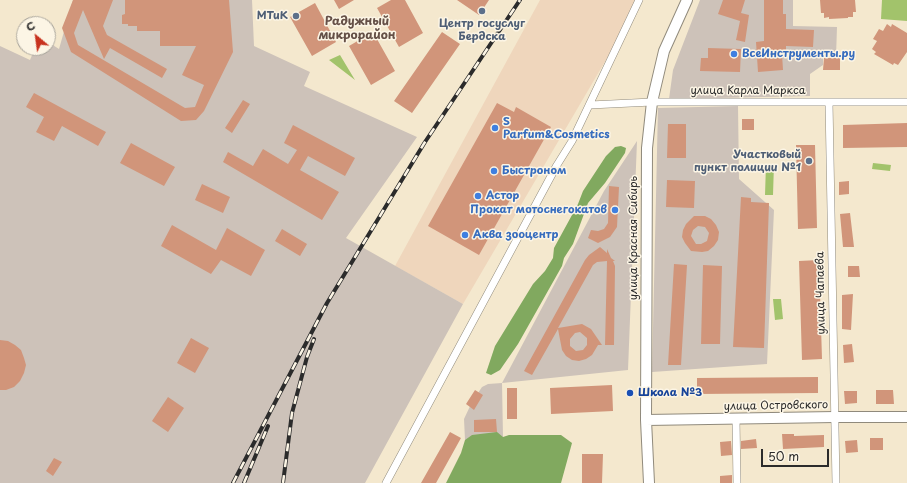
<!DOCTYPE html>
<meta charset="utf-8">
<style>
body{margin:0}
#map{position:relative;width:907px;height:483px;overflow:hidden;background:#f4e8ce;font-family:"Playpen Sans",sans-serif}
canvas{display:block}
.north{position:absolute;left:16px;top:16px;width:40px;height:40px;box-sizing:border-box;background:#fcf5e5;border:1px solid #a8a49b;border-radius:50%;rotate:331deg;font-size:11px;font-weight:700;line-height:16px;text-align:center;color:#2b2b2b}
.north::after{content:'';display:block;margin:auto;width:14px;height:18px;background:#c8321e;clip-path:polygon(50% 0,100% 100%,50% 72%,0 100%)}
.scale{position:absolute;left:761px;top:449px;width:68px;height:18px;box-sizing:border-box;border:2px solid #2b2b2b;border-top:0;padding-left:5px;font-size:12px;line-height:14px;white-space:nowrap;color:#2b2b2b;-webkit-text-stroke:3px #fcf5e5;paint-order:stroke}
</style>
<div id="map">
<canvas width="907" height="483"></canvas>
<div class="north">С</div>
<div class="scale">50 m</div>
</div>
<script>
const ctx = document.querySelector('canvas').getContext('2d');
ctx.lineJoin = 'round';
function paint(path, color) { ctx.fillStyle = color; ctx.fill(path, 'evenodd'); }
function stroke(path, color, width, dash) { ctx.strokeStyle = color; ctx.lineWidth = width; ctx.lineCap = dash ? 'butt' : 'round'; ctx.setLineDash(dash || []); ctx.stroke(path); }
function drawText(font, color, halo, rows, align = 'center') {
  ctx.font = font + ' "Playpen Sans",sans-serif'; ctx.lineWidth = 3; ctx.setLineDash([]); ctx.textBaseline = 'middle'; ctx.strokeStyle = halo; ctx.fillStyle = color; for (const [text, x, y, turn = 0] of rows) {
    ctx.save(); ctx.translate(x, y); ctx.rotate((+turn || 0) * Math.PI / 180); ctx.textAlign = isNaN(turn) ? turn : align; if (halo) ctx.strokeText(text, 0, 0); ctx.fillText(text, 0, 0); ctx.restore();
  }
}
const built = new Path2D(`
 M540,0H641L463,304L395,266Z`);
const industrial = new Path2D(`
 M73,0H252L254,46L310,72L304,86L417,137L346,238L463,304L365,483H0V46L30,60L35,48H48V42L59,49Z
 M700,0H793V26L837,27L836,57H823V65L810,74V96L669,99L673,70Z
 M738,106L739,179L774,210L767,364L652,372L658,108Z
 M637,141L628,370L502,383L503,437L465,440L464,419L472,402L482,387L488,384L502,383L604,191Z`);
const green = new Path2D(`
 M882,0H907V21L881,19Z
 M340,55L355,80L329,60Z
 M873,163L891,165L890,171L872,169Z
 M766,164H774L773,195H765Z
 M773,299H781L783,319L775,320Z`);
const forest = new Path2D(`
 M621,146L626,148L625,153L605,183L588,203L573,244L564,258L562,266L518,344L500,370L491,375L486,373L495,346L533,284L545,271L553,258L554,248L578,204L583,191L606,156L615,147Z
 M497,432L503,437L509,435H561L572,443L561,483H446L461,453L465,440L472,435Z`);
const building = new Path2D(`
 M73,0H113L103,26L107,35L167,69L162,78L110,48L104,59L83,10L74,33L78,45L185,108L195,107L204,85L182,75L196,46H160V31H137V26H128V24H122V15L125,14V0H229L233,52L204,111L196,120L181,121L71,52L62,28Z
 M334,0H354L339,9Z
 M391,0H405L423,33L399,47L377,8Z
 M457,0H489L479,15Z
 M723,0H745L741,13L749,15L745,42L736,40L740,21L718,14Z
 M764,0H783V14H786V29L814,30L813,47L786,46V54H782L783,70L758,72L756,42L764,41Z
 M820,0H855L856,12H853V17H848V18L829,19V17L824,18V13H821Z
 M315,3L336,42L312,56L290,17Z
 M887,24L891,27L892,24L907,33V52L898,65L894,63L893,65L874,54L876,52L872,49L877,41L873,39L879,29L883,31Z
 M373,32L395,71L371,85L349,46Z
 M442,32L460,44L412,113L394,101Z
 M708,48L741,49L740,72L700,71L701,58H708Z
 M824,58H840V70H823Z
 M34,93L106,132L98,146L62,126L54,141L36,132L44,117L26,107Z
 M243,100L250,104L232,133L225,128Z
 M497,103L514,112L516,107L551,127L479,255L428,226Z
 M742,119H754V130H742Z
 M907,123V147L843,148V125Z
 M668,124H686V158H667Z
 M293,125L355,158L345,176L308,156L300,170L339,192L322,220L223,162L228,152L253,166L263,149L288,164L297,150L284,143Z
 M131,143L175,167L164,186L120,163Z
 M796,145H815L817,228L798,229Z
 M667,180L695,181L694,208L666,207Z
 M849,181V194L839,195V182Z
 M202,184L230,197L223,213L195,200Z
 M609,186L619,187L617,227L610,237L598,243L588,238L591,230L598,231L604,229L608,223Z
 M741,197L751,198V202L769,203L764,348L733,347Z
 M850,213L854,247H843L840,214Z
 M694,216H705L711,219L716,225L719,232L718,240L714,246L708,251L702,252L691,251L685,243L682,237L683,230L686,224ZM698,226L705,227L709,233L707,241L701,244H696L691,236L693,230Z
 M172,225L216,250L227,228L265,250L251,276L221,260L211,274L161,246Z
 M282,229L307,244L300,256L275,241Z
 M600,247L607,253V249L611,258L615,261H613L615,266L614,345H605L607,261L597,262L593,265L558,328L582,324L591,329L602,345H598L592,355L586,359L579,361L572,360L566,356L562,350L558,329L532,375L524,371L585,260L589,255ZM580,332L587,338V345L583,350L576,351L570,346V339L575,333Z
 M819,260L822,359L802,360L799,261Z
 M674,264L687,265L681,365H668Z
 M703,265L722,266L720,344H701Z
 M848,266H859L860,277H848Z
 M853,294L851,330L842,329V295Z
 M191,338L209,348L195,373L177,363Z
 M0,340L8,341L15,345L21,350L24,358L26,365L24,373L20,381L14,387L6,390H0Z
 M852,344L854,362L844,363L843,345Z
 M818,377V393L697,394V378Z
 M612,385L613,411L551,414L550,388Z
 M507,388H517V419H507Z
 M475,390L483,395L474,410L466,404Z
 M876,390H893L894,404H876Z
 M844,391H857V403L845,404Z
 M168,397L184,408L168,432L152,421Z
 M496,419L497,432H474V420Z
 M450,432L461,438L436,483H421Z
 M782,434H794V436L824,435V447L783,449Z
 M870,438H883V450H870Z
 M756,439L757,448L741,449V441Z
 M857,440L858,452L846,453L845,441Z
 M731,441L732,455L721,456L720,442Z
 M582,454H603L602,483H582Z
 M54,458L62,462L53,476L46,471Z
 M732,475V483H720V476Z`);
const street = new Path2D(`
 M829,102L836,483
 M590,105L652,102H907
 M736,419L737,483
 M386,483L557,165L572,141L639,0`);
const secondary = new Path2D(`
 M646,420L835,417H907
 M649,483L646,420L647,148L652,102L664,51L687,0`);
const rail = new Path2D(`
 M233,483L327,303L425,142L520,0
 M244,483L268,426
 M283,483L292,413L307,357L314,339`);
const markers = [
 [482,11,4,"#5c6f8a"],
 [296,16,4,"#5c6f8a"],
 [734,54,4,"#3f7fe0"],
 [495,128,4,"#3f7fe0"],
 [809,161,4,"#5c6f8a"],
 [494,171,4,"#3f7fe0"],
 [478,196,4,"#3f7fe0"],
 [615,210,4,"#3f7fe0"],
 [465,235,4,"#3f7fe0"],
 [630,393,4,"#1a4fb4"]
];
const serviceNames = [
 ["МТиК",288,16],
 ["Центр госуслуг",482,24,"center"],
 ["Бердска",482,37,"center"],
 ["Участковый",801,155],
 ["пункт полиции №1",801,168]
];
const shopNames = [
 ["ВсеИнструменты.ру",742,54],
 ["S",503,122],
 ["Parfum&Cosmetics",503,135],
 ["Быстроном",502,171],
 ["Астор",486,196],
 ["Прокат мотоснегокатов",607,210,"right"],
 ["Аква зооцентр",473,235]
];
const streetNames = [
 ["улица Карла Маркса",748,91],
 ["улица Красная Сибирь",634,238,-90],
 ["улица Чапаева",821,293,-91],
 ["улица Островского",776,406,-1]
];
const transitNames = [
 ["Школа №3",638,393]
];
const neighbourhoodNames = [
 ["Радужный",357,22],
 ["микрорайон",357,36]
];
paint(built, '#efd6bc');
paint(industrial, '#cdc2b9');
paint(green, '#a2c36b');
paint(forest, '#81a95f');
paint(building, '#d1957a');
stroke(street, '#908a7c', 8);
stroke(secondary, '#908a7c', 12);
stroke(street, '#fff', 7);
stroke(secondary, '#fff', 10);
stroke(rail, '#2b2b2b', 4);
stroke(rail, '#fcf5e5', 2.5, [8]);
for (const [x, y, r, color] of markers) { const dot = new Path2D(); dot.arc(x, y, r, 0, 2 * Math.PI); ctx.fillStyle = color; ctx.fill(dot); stroke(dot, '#fcf5e5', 1.5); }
drawText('bold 11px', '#4e5e75', '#fcf5e5', serviceNames, 'right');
drawText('bold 11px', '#366cbe', '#fcf5e5', shopNames, 'left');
drawText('11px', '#2b2b2b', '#fcf5e5', streetNames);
drawText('bold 11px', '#164399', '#fcf5e5', transitNames, 'left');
drawText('bold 12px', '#655047', '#fcf5e5', neighbourhoodNames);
</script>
